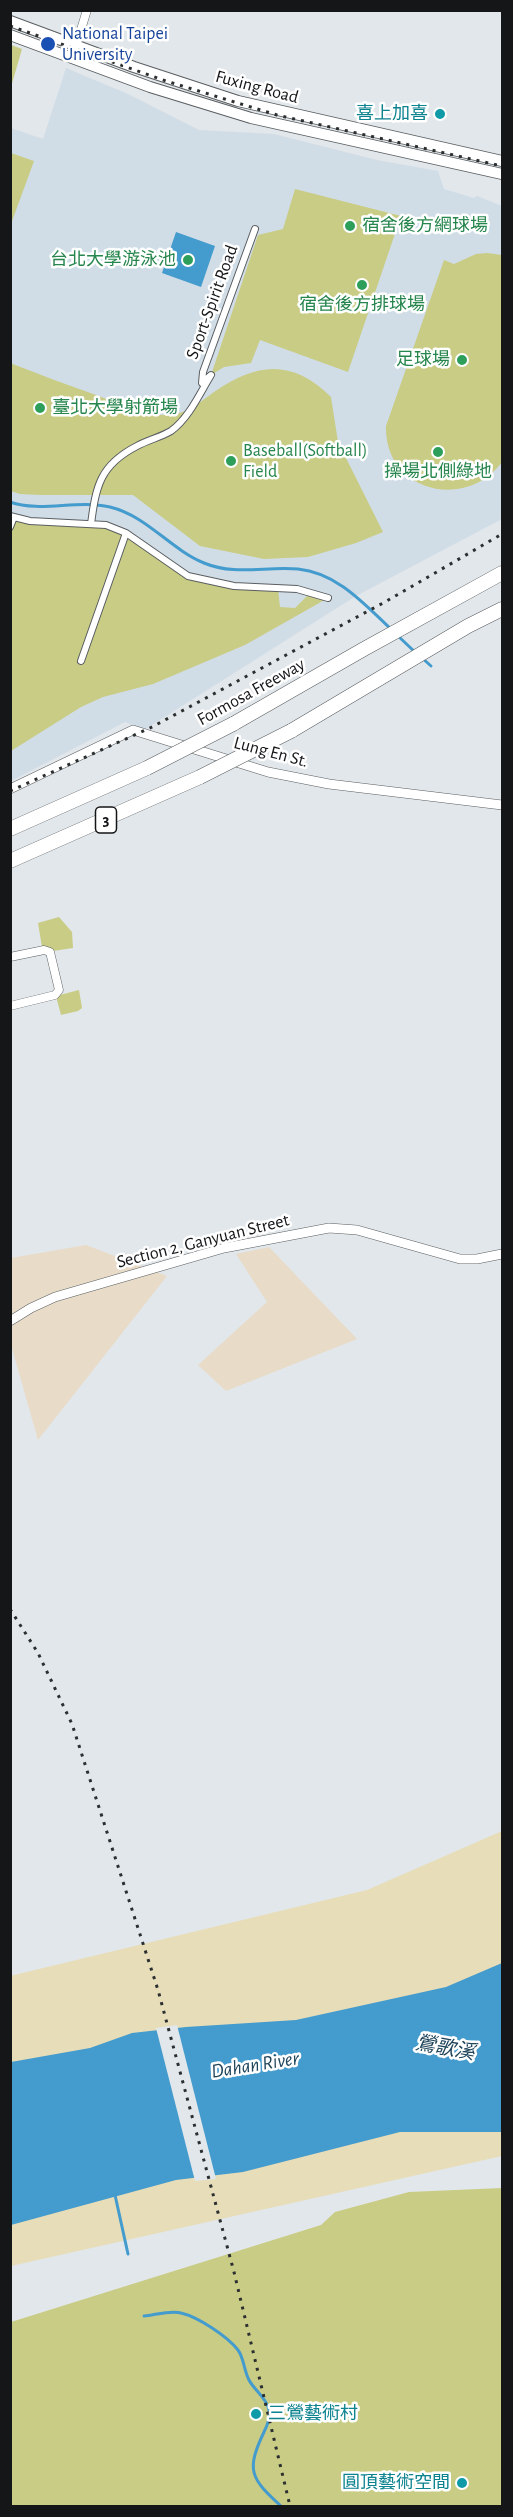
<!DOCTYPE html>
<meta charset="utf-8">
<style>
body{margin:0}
#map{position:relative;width:513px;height:2517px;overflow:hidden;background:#e2e7eb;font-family:"Alegreya Sans",sans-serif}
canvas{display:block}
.frame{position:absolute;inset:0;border:12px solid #141617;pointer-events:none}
</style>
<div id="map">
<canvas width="513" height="2517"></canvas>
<div class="frame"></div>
</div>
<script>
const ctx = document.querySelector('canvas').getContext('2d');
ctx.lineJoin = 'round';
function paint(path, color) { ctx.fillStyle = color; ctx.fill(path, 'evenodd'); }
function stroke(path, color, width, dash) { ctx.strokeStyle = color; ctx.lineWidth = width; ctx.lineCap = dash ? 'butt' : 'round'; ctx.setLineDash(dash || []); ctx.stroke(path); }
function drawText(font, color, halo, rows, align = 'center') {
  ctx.font = font + ' "Alegreya Sans","Noto Sans TC",sans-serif'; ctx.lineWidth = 5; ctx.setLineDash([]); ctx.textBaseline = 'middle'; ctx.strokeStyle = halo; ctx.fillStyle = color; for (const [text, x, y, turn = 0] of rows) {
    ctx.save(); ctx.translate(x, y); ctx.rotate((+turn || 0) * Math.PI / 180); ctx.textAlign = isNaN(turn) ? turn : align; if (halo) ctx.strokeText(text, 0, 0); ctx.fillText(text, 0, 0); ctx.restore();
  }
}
const built = new Path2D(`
 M66,68L128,94L199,130L274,134L377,160L438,171L444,189L474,198L477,196L502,206V519L356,596L144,730L125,722L11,781V128L43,139Z`);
const industrial = new Path2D(`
 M86,1245L167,1276L38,1440L11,1345V1258Z
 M269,1247L357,1339L226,1391L198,1365L267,1302L236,1254Z`);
const green = new Path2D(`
 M11,45L22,49L11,87Z
 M11,153L34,161L11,224L10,153Z
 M295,189L401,216L348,372L260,340L251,363L224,367L211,375L258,235L283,229Z
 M487,253L502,255V462C465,512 384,491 386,426L444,260L454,264L476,254Z
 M10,363C39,374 67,385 96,395C117,403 142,416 166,415C188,414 197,404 214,392C257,362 293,359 331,397L338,442L383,532L356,543L308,557L264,559L200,546L133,495H41L20,494L11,491Z
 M10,516L91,524L126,533L188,576L210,582L278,589L280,607L295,608L309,594L328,598L245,645L153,684L103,697L81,707L11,751Z
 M59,917L72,932L73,948L53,951L42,947L38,923Z
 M79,990L82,1008L78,1011L61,1015L56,996Z
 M502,2188V2506H11V2322L321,2225L335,2212L409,2192Z`);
const sand = new Path2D(`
 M502,1831V2156L11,2266L10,1976L367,1890Z`);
const water = new Path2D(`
 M176,232L215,246L201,287L162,273Z
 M502,1963V2132H400L243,2172L176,2180L11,2225V2062L90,2048L132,2033L186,2027L296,2020L446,1987Z`);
const pier = new Path2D(`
 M177,2025L216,2179L195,2181L156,2028Z`);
const stream = new Path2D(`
 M10,502C41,513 77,499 110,507C147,516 170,549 204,563C235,576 266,566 298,569C338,573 365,605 392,630
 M397,635L416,653
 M421,657L431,666
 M115,2195L128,2254
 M144,2316C155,2315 171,2310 181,2313C198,2317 227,2336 238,2350C244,2358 244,2371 249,2380C254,2390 267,2398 269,2410C271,2417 267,2426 264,2432C246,2470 250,2478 281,2506`);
const pedestrian = new Path2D(`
 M10,516L30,521L106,525L126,533L188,576L234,586L297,589L328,598
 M91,524C96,486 100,465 137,446C148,440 161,437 171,431C189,418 200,393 211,375L202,383L203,372L255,229
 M10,527L14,517
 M81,661L126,533`);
const minor = new Path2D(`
 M75,49L87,10
 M10,957L44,950L50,952L59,990L55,995L10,1006`);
const tertiary = new Path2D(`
 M10,789L133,730L268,772L329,784L502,805
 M10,1321L31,1308L55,1297L224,1248L329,1228L357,1230L460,1259H477L502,1254`);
const secondary = new Path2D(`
 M10,21L134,67L238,101L502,161
 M10,35L150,87L251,118L502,174`);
const motorway = new Path2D(`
 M233,724L364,649L502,573
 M291,731L468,626L502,609
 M10,829L147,768
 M10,861L200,777`);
const rail = new Path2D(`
 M10,26L166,81L277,115L502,166
 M10,791L150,728L385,602L502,534
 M10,1609L38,1653L72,1724L158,1990L234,2272L290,2506`);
const motorwayBridge = new Path2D(`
 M147,768L233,724
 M200,777L291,731`);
const markers = [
 [48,44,8,"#1a4fb4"],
 [440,114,6,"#0f9aa8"],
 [350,226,6,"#2e9e5b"],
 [188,260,6,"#2e9e5b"],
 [362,285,6,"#2e9e5b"],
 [462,360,6,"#2e9e5b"],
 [40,408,6,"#2e9e5b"],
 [438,452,6,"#2e9e5b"],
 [231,461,6,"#2e9e5b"],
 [256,2414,6,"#0f9aa8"],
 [462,2483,6,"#0f9aa8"]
];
const shields = [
 [106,820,21]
];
const shieldNames = [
 ["3",106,820]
];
const transitNames = [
 ["National Taipei",62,34],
 ["University",62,55]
];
const streetNames = [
 ["Fuxing Road",257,87,15],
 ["Sport-Spirit Road",212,302,-70],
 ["Formosa Freeway",251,692,-29],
 ["Lung En St.",271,752,15],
 ["Section 2, Ganyuan Street",203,1241,-14]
];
const cultureNames = [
 ["喜上加喜",428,114],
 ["三鶯藝術村",268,2414,"left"],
 ["圓頂藝術空間",450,2483]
];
const leisureNames = [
 ["宿舍後方網球場",362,226],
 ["台北大學游泳池",176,260,"right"],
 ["宿舍後方排球場",362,305,"center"],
 ["足球場",450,360,"right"],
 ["臺北大學射箭場",52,408],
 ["Baseball(Softball)",243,451],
 ["Field",243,472],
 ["操場北側綠地",438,472,"center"]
];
const waterNames = [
 ["鶯歌溪",445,2048,10],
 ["Dahan River",255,2065,-9]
];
paint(built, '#d1dde6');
paint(industrial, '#e8dbc7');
paint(green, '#c9cc84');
paint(sand, '#e7ddb8');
paint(water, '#449bcd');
paint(pier, '#e2e7eb');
stroke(stream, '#449bcd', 3);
stroke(pedestrian, '#5a5e61', 8);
stroke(minor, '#5a5e61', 9);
stroke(tertiary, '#5a5e61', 10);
stroke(secondary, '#5a5e61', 12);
stroke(motorway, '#5a5e61', 15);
stroke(pedestrian, '#fff', 6);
stroke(minor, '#fff', 8);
stroke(tertiary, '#fff', 9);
stroke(secondary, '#fff', 10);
stroke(motorway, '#fff', 14);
stroke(rail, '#2c2f30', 3, [3, 6]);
stroke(motorwayBridge, '#5a5e61', 15, []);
stroke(motorwayBridge, '#fff', 14);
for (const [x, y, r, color] of markers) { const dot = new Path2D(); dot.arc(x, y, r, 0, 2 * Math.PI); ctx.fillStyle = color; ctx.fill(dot); stroke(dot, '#fff', 2); }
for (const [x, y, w] of shields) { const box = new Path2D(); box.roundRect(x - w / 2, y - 13, w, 26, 4.5); ctx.fillStyle = '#fff'; ctx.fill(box); stroke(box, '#141617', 1.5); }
drawText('bold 16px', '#141617', null, shieldNames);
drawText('18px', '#164399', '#fff', transitNames, 'left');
drawText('18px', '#141617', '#fff', streetNames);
drawText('18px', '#0d838f', '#fff', cultureNames, 'right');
drawText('18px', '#27864d', '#fff', leisureNames, 'left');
drawText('italic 20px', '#20455b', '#fff', waterNames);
</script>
